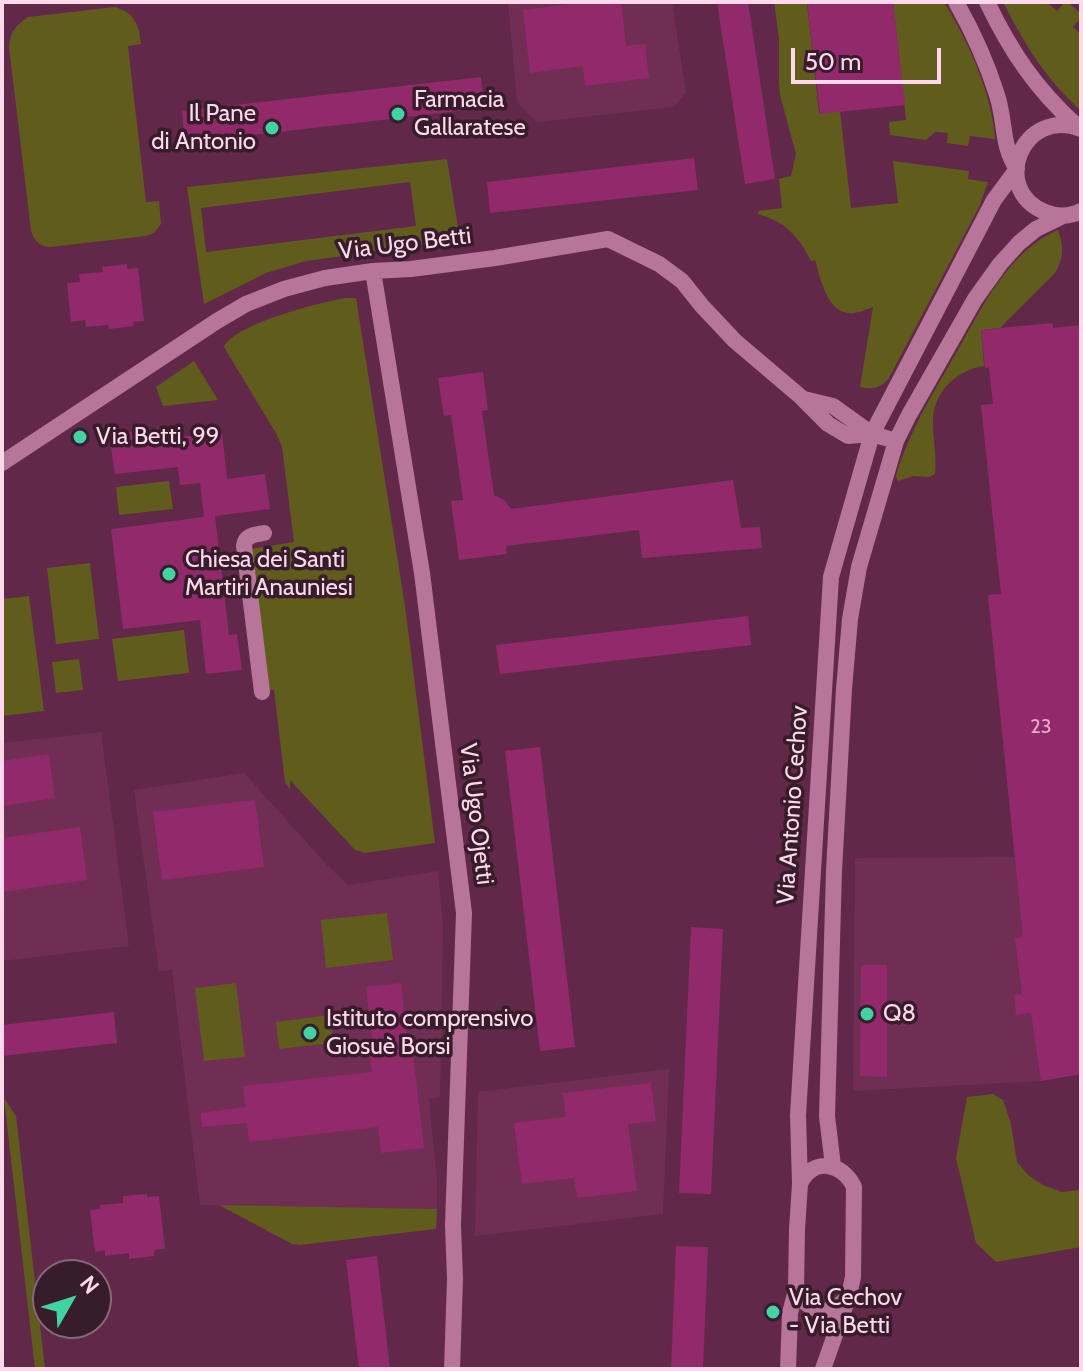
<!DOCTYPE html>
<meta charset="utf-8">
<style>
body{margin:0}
#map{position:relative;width:1083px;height:1371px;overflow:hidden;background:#61284a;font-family:Cabin,sans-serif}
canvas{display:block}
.frame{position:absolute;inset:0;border:4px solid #fed9eb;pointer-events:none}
.north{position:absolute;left:32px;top:1259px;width:80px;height:80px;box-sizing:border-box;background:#371c2b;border:2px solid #876878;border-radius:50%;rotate:51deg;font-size:22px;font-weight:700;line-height:32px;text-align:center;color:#fed9eb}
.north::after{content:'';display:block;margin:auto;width:28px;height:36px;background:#3fd4a2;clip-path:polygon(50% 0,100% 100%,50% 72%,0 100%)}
.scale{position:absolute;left:791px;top:48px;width:150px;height:36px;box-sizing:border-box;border:4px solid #fed9eb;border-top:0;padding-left:10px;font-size:24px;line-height:28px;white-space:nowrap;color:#fed9eb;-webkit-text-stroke:6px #371c2b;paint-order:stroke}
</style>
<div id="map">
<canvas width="1083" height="1371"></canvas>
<div class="frame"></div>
<div class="north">N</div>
<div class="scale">50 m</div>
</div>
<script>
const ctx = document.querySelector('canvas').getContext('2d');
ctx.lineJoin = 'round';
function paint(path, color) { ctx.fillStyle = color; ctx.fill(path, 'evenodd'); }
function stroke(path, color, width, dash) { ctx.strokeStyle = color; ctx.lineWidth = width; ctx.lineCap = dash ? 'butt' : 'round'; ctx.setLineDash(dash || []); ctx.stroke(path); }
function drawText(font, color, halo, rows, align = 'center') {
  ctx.font = font + ' Cabin,sans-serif'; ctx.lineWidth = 7; ctx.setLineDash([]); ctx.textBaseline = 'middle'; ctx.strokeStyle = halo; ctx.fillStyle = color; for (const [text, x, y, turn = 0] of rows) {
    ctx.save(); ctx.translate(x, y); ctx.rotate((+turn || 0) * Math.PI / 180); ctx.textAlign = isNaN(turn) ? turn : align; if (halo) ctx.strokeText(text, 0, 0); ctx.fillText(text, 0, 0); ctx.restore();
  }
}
const built = new Path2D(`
 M508,2H672L686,92L674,107L537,122L517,102Z
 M1052,323L1053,328L1081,325V1074L1041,1081L853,1091L855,858L1015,857L988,595L1001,594L981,405L993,404L989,368H985L981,330Z
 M101,732L129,946L2,961V743Z
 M244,773L327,865L348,885L438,871L443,926L440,1097L429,1099L437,1181V1209L200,1205L172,970L159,971L134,790Z
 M669,1069L663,1214L475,1236L478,1092Z`);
const green = new Path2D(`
 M774,2H812L807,3L819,113L840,111L851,208L898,203L893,161L969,171L968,179L988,182L979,207L889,378C881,388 872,390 860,387L873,307C867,309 860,312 854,313C827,316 821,279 815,260L811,261C799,237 785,221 758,214V211L782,208L779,179L791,176L796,154L780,95L779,84V38Z
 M893,2H944C968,41 992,93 995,139L970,136L968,146L947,143L948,133L935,132L926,140L890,135L889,122L906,120Z
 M1003,2H1047L1057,11L1065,2H1068L1081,14V18L1073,27L1081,34V111C1045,78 1025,45 1003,2Z
 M115,7C135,13 139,25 141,44L128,46L146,202L159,201L161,224L154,233L146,236L50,247C40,246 34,241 31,231L9,47C10,32 16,25 28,17Z
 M447,159L460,240L306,261L266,273L204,304L187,187ZM410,182L416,226L206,252L201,208Z
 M1058,230C1064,246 1064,258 1055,273L1000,328L981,330L984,366C956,370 932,393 933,423C933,440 937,458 935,474L929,477L913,476L898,481L896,476C909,432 932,395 955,355C981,310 1007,252 1058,230Z
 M346,298H356L405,606L435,843L365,853L355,850L290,780V789L285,783L274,690H266L250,549L294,542L282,447L277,435L224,347C234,324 321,302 346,298Z
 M194,361L218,400L163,406L156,387Z
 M169,481L173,509L119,515L116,487Z
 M90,563L99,639L56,644L47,568Z
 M29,596L44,711L2,716V599Z
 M184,630L189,673L118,681L112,639Z
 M79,659L83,690L56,693L52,662Z
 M387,913L393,960L326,968L321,920Z
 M236,983L245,1057L204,1061L195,988Z
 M330,1015L333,1043L279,1049L276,1022Z
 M993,1094L1003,1100L1011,1124L1017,1162L1028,1175L1043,1185L1062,1192L1081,1190V1247L996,1262L976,1243L956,1158L967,1097Z
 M4,1098L16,1116L45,1369H35Z
 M219,1205L437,1209L436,1229L300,1245L292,1244Z`);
const building = new Path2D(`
 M576,2H621L626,46L645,44L649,78L585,86L583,66L530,73L523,10L576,3Z
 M717,2H748L775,179L745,184Z
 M807,2H893L905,105L820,114Z
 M481,77L484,108L185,143L182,111Z
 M694,158L698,190L490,213L487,182Z
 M127,264V269L138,268L144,321L133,322L134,326L109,329L108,325L86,327L85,320L71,322L67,283L80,282L79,274L103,272L102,267Z
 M1052,323L1053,328L1081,325V1074L1041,1081L1031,1013L1016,1015L1014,995L1022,994L1015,938L1023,937L988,595L1001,594L981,405L993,404L989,367L985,368L981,330Z
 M483,372L488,410L482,411L494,495L504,500L511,509L733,480L741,528L760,527L762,548L642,558L639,530L506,546L507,554L459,560L451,501L463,500L451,415L444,416L438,378Z
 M173,426L174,438L222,432L227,479L265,474L270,509L215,516L229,635L237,634L242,670L206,674L200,620L123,629L111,529L204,517L200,483L180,485L178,467L115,474L110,440L122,439L121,433Z
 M748,616L751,645L500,674L496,645Z
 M540,747L575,1047L540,1051L505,751Z
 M49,754L55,798L2,806V761Z
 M255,800L264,867L162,880L153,812Z
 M80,827L87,880L2,892V838Z
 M691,927L723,929L711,1194L679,1193Z
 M861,965H887V1077L860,1076Z
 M401,983L408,1046H412L424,1148L381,1153L378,1127L249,1142L247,1123L202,1127L201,1113L245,1107L243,1086L372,1072L369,1051L373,1050L366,987Z
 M114,1012L117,1043L2,1056V1025Z
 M651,1083L656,1121L628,1124L637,1191L577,1198L574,1178L522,1184L514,1123L566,1117L563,1093Z
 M147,1194V1197L159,1196L165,1249L154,1250V1256L129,1259V1253L105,1256V1250L95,1252L90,1210L100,1209V1205L123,1203V1196Z
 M676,1246L708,1247L703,1369H671Z
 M377,1256L390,1369H359L346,1260Z`);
const street = new Path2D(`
 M956,2C973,32 987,63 997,95C1006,123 1001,145 1017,169
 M987,2C1011,52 1036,89 1077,126
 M1081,129C1023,106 989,189 1045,212C1057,217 1069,217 1081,211
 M373,271L422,573L464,913L453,1225L455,1279L452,1369
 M804,399L833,406L872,434L896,441
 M2,463L217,321L246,304L284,289L325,278L373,271L411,269L495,258L608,239L659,264L682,281L702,306L735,341L801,397L828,424L848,436L872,434
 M262,692L244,546C245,535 254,535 264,533
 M833,1166L827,1116L834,871L844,689L850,619L859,567L896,441L909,415L975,299L1000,264L1019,243L1036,229L1063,216
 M800,1184C813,1157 842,1162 854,1187L853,1277L849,1295L823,1369
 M796,1290C808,1313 832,1318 848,1296
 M788,1369L790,1313L796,1290L797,1229L800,1184L798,1115L831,577L872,434L994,200L1017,169`);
const markers = [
 [398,114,8,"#3fd4a2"],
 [272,128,8,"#3fd4a2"],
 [80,437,8,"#3fd4a2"],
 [169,574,8,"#3fd4a2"],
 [867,1014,8,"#3fd4a2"],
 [310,1033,8,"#3fd4a2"],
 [773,1312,8,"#3fd4a2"]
];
const numberNames = [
 ["23",1041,727]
];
const poiNames = [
 ["Farmacia",414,100],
 ["Gallaratese",414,128],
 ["Il Pane",256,114,"right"],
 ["di Antonio",256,142,"right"],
 ["Via Betti, 99",96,437],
 ["Chiesa dei Santi",185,560],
 ["Martiri Anauniesi",185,588],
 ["Q8",883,1014],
 ["Istituto comprensivo",326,1019],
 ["Giosuè Borsi",326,1047],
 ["Via Cechov",789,1298],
 ["- Via Betti",789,1326]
];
const streetNames = [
 ["Via Ugo Betti",405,244,-7],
 ["Via Antonio Cechov",793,805,-86],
 ["Via Ugo Ojetti",476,814,83]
];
paint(built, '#702e55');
paint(green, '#605c1c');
paint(building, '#92296b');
stroke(street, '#b77599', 16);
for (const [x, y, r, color] of markers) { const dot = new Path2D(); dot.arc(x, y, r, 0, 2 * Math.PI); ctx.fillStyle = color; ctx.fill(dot); stroke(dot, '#371c2b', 3); }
drawText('20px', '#e3adcb', null, numberNames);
drawText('24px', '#fed9eb', '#371c2b', poiNames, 'left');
drawText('24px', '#fed9eb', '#371c2b', streetNames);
</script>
